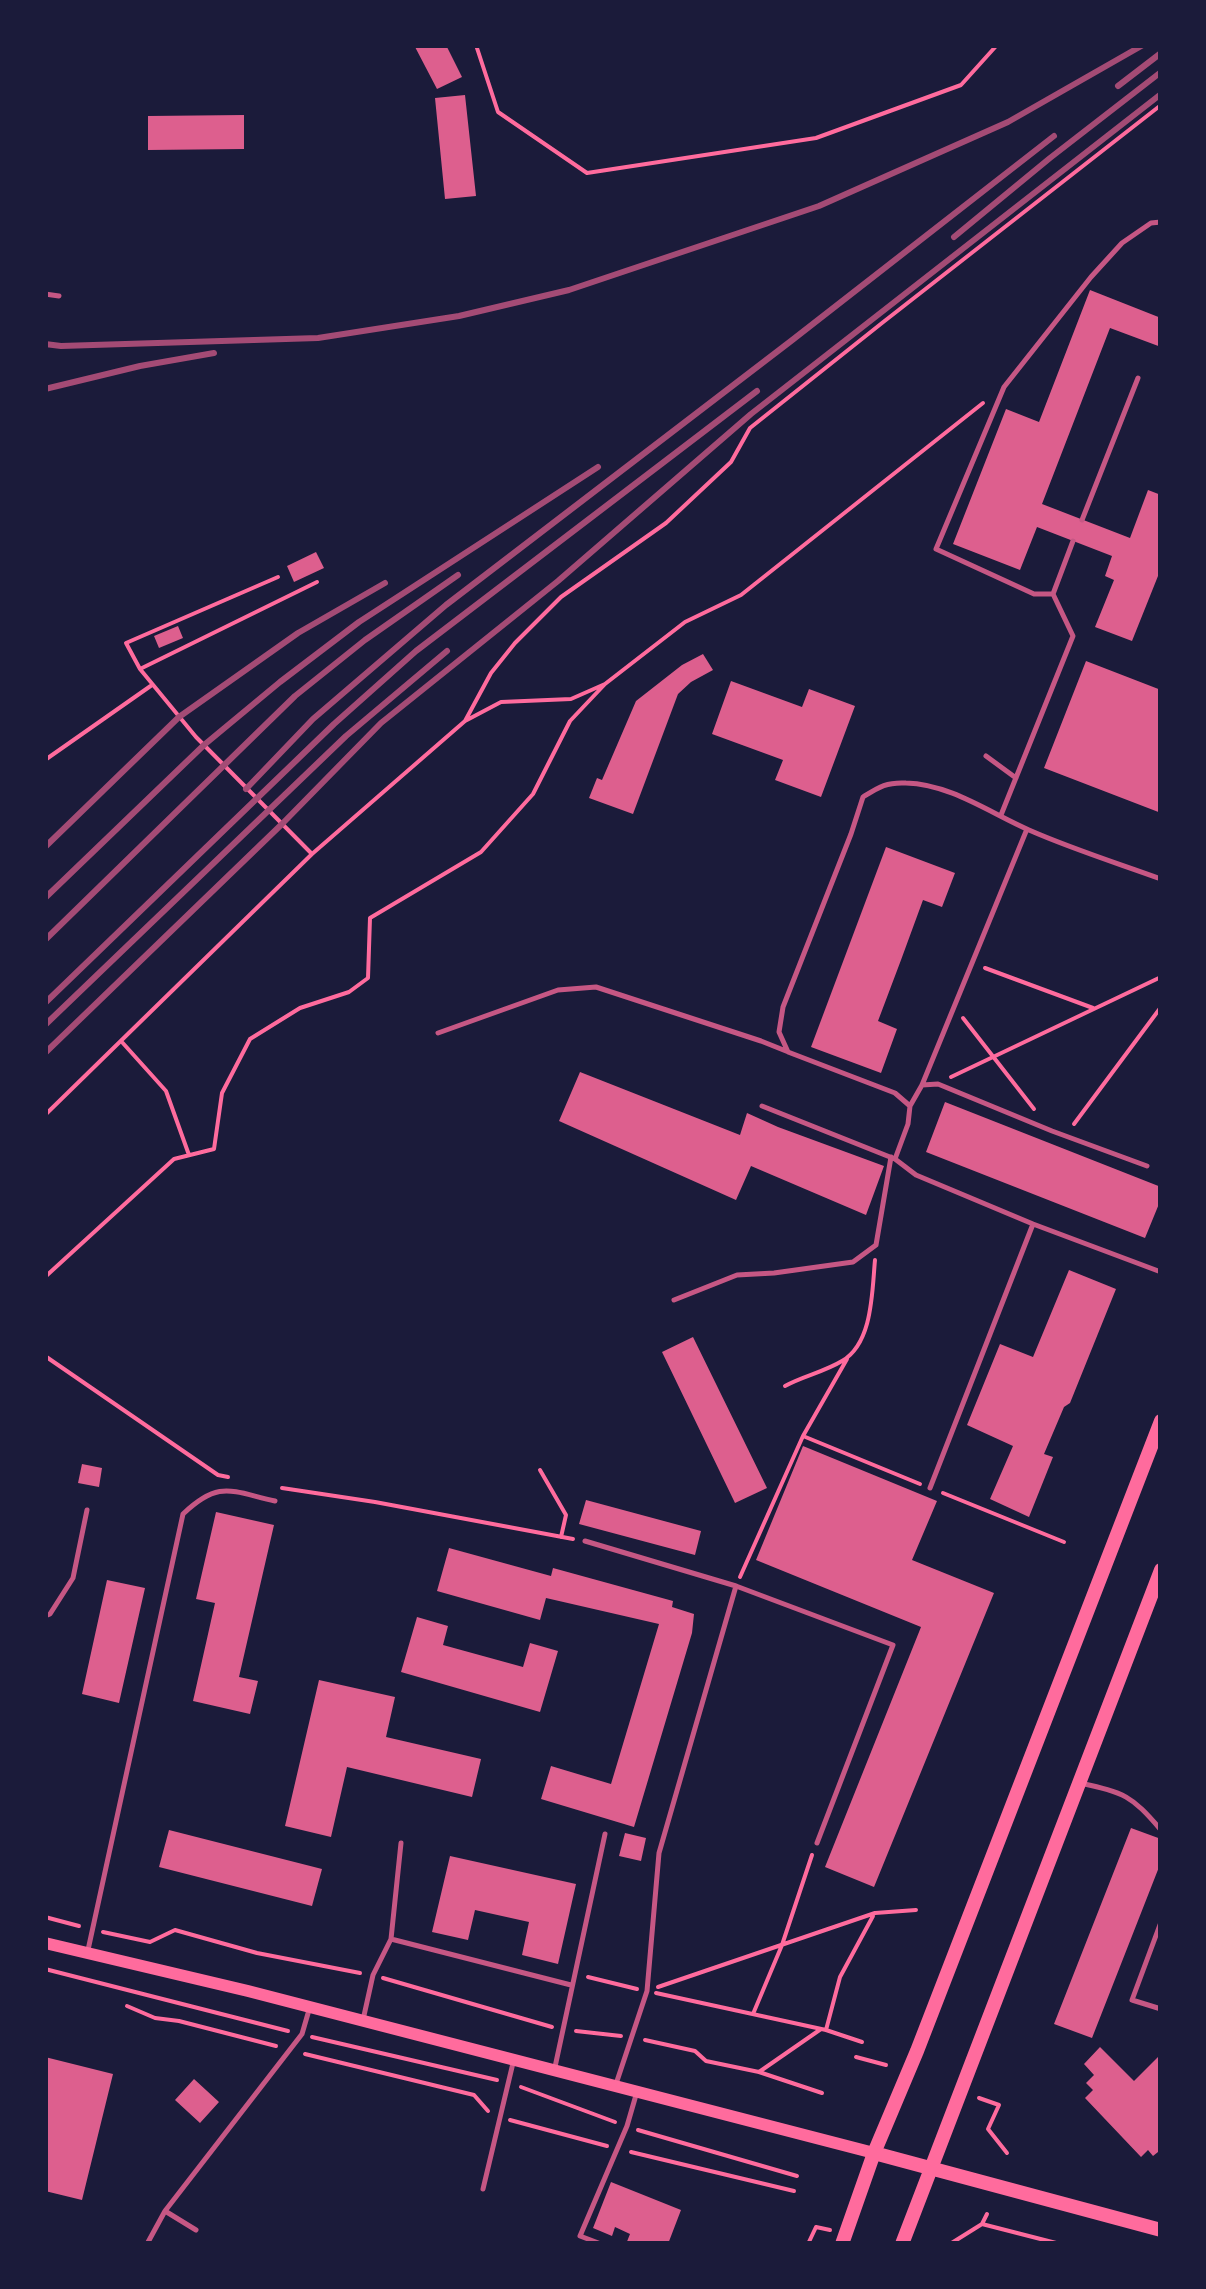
<!DOCTYPE html>
<style>
body{margin:0}
#map{position:relative;width:1206px;height:2289px;overflow:hidden;background:#1b1b3a;font-family:Manrope,sans-serif}
canvas{display:block}
.frame{position:absolute;inset:0;border:48px solid #1b1b3a;pointer-events:none}
</style>
<div id="map">
<canvas width="1206" height="2289"></canvas>
<div class="frame"></div>
</div>
<script>
const ctx = document.querySelector('canvas').getContext('2d');
ctx.lineJoin = 'round';
function paint(path, color) { ctx.fillStyle = color; ctx.fill(path, 'evenodd'); }
function stroke(path, color, width, dash) { ctx.strokeStyle = color; ctx.lineWidth = width; ctx.lineCap = dash ? 'butt' : 'round'; ctx.setLineDash(dash || []); ctx.stroke(path); }
const building = new Path2D(`
 M414,45H446L462,77L437,89Z
 M465,95L476,196L445,199L435,98Z
 M244,115V149L148,150V116Z
 M1090,290L1161,318V347L1110,328L1042,504L1130,538L1148,490L1161,495V577L1158,576L1132,641L1095,627L1114,580L1105,576L1112,556L1037,527L1020,570L953,544L1006,409L1039,422Z
 M316,552L324,568L294,582L287,566Z
 M178,626L183,638L159,648L154,636Z
 M703,654L713,670L691,682L678,694L633,814L589,798L597,778L602,780L636,701L682,665Z
 M1086,661L1161,690V813L1044,768Z
 M731,681L802,707L809,689L855,706L821,797L775,780L783,760L712,734Z
 M886,847L955,873L942,907L923,900L901,960L878,1021L897,1029L881,1073L811,1047Z
 M580,1072L740,1135L747,1113L778,1127L884,1166L866,1215L751,1166L736,1200L559,1121Z
 M945,1102L1161,1187V1199L1145,1238L926,1152Z
 M1069,1270L1116,1289L1070,1403L1064,1407L1044,1454L1053,1457L1029,1517L990,1499L1013,1446L967,1425L1000,1344L1033,1357Z
 M693,1337L767,1488L735,1503L662,1352Z
 M803,1446L937,1501L912,1560L994,1593L874,1887L825,1867L921,1627L756,1560Z
 M82,1464L102,1468L99,1487L78,1483Z
 M586,1500L701,1531L695,1555L579,1524Z
 M216,1512L274,1525L239,1677L258,1681L250,1714L193,1701L215,1603L196,1599Z
 M449,1548L551,1576L553,1568L673,1601L672,1607L694,1614L692,1633L634,1827L541,1799L551,1766L611,1784L659,1624L546,1598L540,1620L437,1591Z
 M107,1580L145,1588L119,1703L82,1694Z
 M417,1617L448,1626L443,1645L523,1667L530,1643L558,1651L540,1712L401,1672Z
 M319,1680L395,1697L386,1737L481,1759L472,1797L347,1767L331,1837L285,1826Z
 M1131,1828L1161,1839V1862L1092,2038L1054,2024Z
 M169,1830L322,1869L312,1906L159,1867Z
 M625,1833L646,1838L641,1861L619,1856Z
 M450,1856L576,1884L558,1964L522,1955L529,1922L475,1910L468,1940L432,1932Z
 M1100,2047L1134,2081L1159,2056L1161,2058V2154L1158,2152L1153,2156L1148,2150L1141,2157L1085,2098L1093,2090L1086,2083L1094,2075L1084,2064Z
 M45,2057L113,2074L82,2200L45,2191Z
 M194,2079L219,2102L200,2123L175,2100Z
 M611,2182L681,2210L668,2244H626L630,2234L615,2227L612,2236L593,2228Z`);
const path = new Path2D(`
 M476,45L498,112L587,173L816,138L961,85L997,45
 M140,669L126,643L278,577
 M465,721L501,702L571,699L605,684L685,622L741,595L983,403
 M45,760L152,685
 M312,854L196,737L140,669L317,582
 M985,968L1093,1008
 M963,1018L1034,1109
 M121,1041L166,1091L189,1155
 M951,1077L1161,977
 M45,1115L312,854L465,721L491,673L515,643L561,597L666,523L731,462L750,428L882,323L1161,105
 M1074,1124L1161,1007
 M45,1277L174,1159L214,1149L222,1093L250,1039L300,1008L349,992L368,978L370,918L481,852L533,794L570,721L605,684
 M45,1356L218,1475L228,1477
 M785,1386C803,1376 824,1372 842,1361C873,1343 872,1291 875,1260
 M803,1436L920,1484
 M540,1470L566,1515L561,1537
 M282,1488L375,1502L573,1539
 M943,1493L1064,1542
 M740,1577L803,1436L847,1359
 M45,1917L79,1926
 M103,1932L150,1942L175,1930L257,1953L360,1973
 M45,1969L288,2031
 M588,1977L637,1989
 M383,1978L552,2027
 M658,1987L875,1913L916,1910
 M656,1993L826,2030L862,2042
 M127,2006L155,2018L179,2021L276,2046
 M753,2014L782,1945L812,1855
 M826,2030L840,1977L873,1916
 M576,2031L621,2036
 M312,2037L497,2080
 M645,2040L695,2051L706,2061L759,2072L822,2093
 M305,2054L474,2095L488,2111
 M856,2057L886,2065
 M759,2072L821,2029
 M521,2087L615,2122
 M979,2098L999,2105L988,2129L1007,2153
 M510,2120L607,2146
 M638,2130L797,2176
 M631,2152L794,2191
 M982,2224L1060,2244
 M808,2244L816,2227L830,2230
 M950,2244L982,2224L987,2214`);
const service = new Path2D(`
 M45,294L59,296
 M1082,520L1138,378
 M1053,594H1034L936,549L1004,387L1091,277L1122,243L1151,223L1161,222
 M986,756L1016,778
 M1001,815L1073,636L1053,594L1073,541
 M438,1033L558,990L596,987L761,1041L786,1051
 M922,1085L938,1084L1052,1131L1147,1166
 M762,1106L895,1159L916,1175L1033,1224L1161,1272
 M910,1106L922,1085L1027,829
 M895,1159L908,1124L910,1106L895,1093L788,1052L779,1032L783,1007L851,834L863,797C879,787 886,782 906,783C950,784 990,813 1029,830C1072,849 1117,863 1161,879
 M674,1300L737,1275L774,1273L853,1262L876,1245L891,1157
 M930,1488L1033,1224
 M585,1541L736,1586L893,1645L817,1843
 M45,1616L50,1614L73,1578L87,1510
 M1080,1783C1125,1793 1131,1795 1161,1830
 M1161,1922L1132,2000L1161,2009
 M391,1939L571,1985
 M88,1950L183,1514C219,1480 230,1491 275,1501
 M363,2020L373,1975L391,1939L401,1843
 M555,2067L605,1834
 M616,2084L647,1991L659,1853L736,1586
 M483,2189L513,2063
 M165,2211L196,2230
 M147,2244L165,2211L302,2034L309,2010
 M601,2244L580,2236L627,2126L636,2095`);
const secondary = new Path2D(`
 M45,1943L248,1991L874,2153`);
const primary = new Path2D(`
 M874,2153L1161,2230
 M842,2244L874,2153L917,2051L1161,1421
 M902,2244L1161,1570`);
const rail = new Path2D(`
 M1118,86L1161,53
 M954,237L1050,158L1161,72
 M45,344L61,346L318,338L459,316L569,290L819,206L1008,122L1143,45
 M45,389L140,366L214,353
 M246,789L313,719L446,605L791,341L1054,136
 M45,847L179,717L298,633L385,583
 M45,898L204,745L280,682L359,622L598,467
 M45,940L295,696L365,640L458,575
 M45,1003L334,724L416,651L757,391
 M45,1025L346,736L447,651
 M45,1053L282,824L381,723L558,581L751,414L1161,94`);
paint(building, '#dd5f8e');
stroke(path, '#ff6b9d', 4);
stroke(service, '#c65784', 5);
stroke(secondary, '#ff6b9d', 12);
stroke(primary, '#ff6b9d', 14);
stroke(rail, '#a44b75', 6);
</script>
